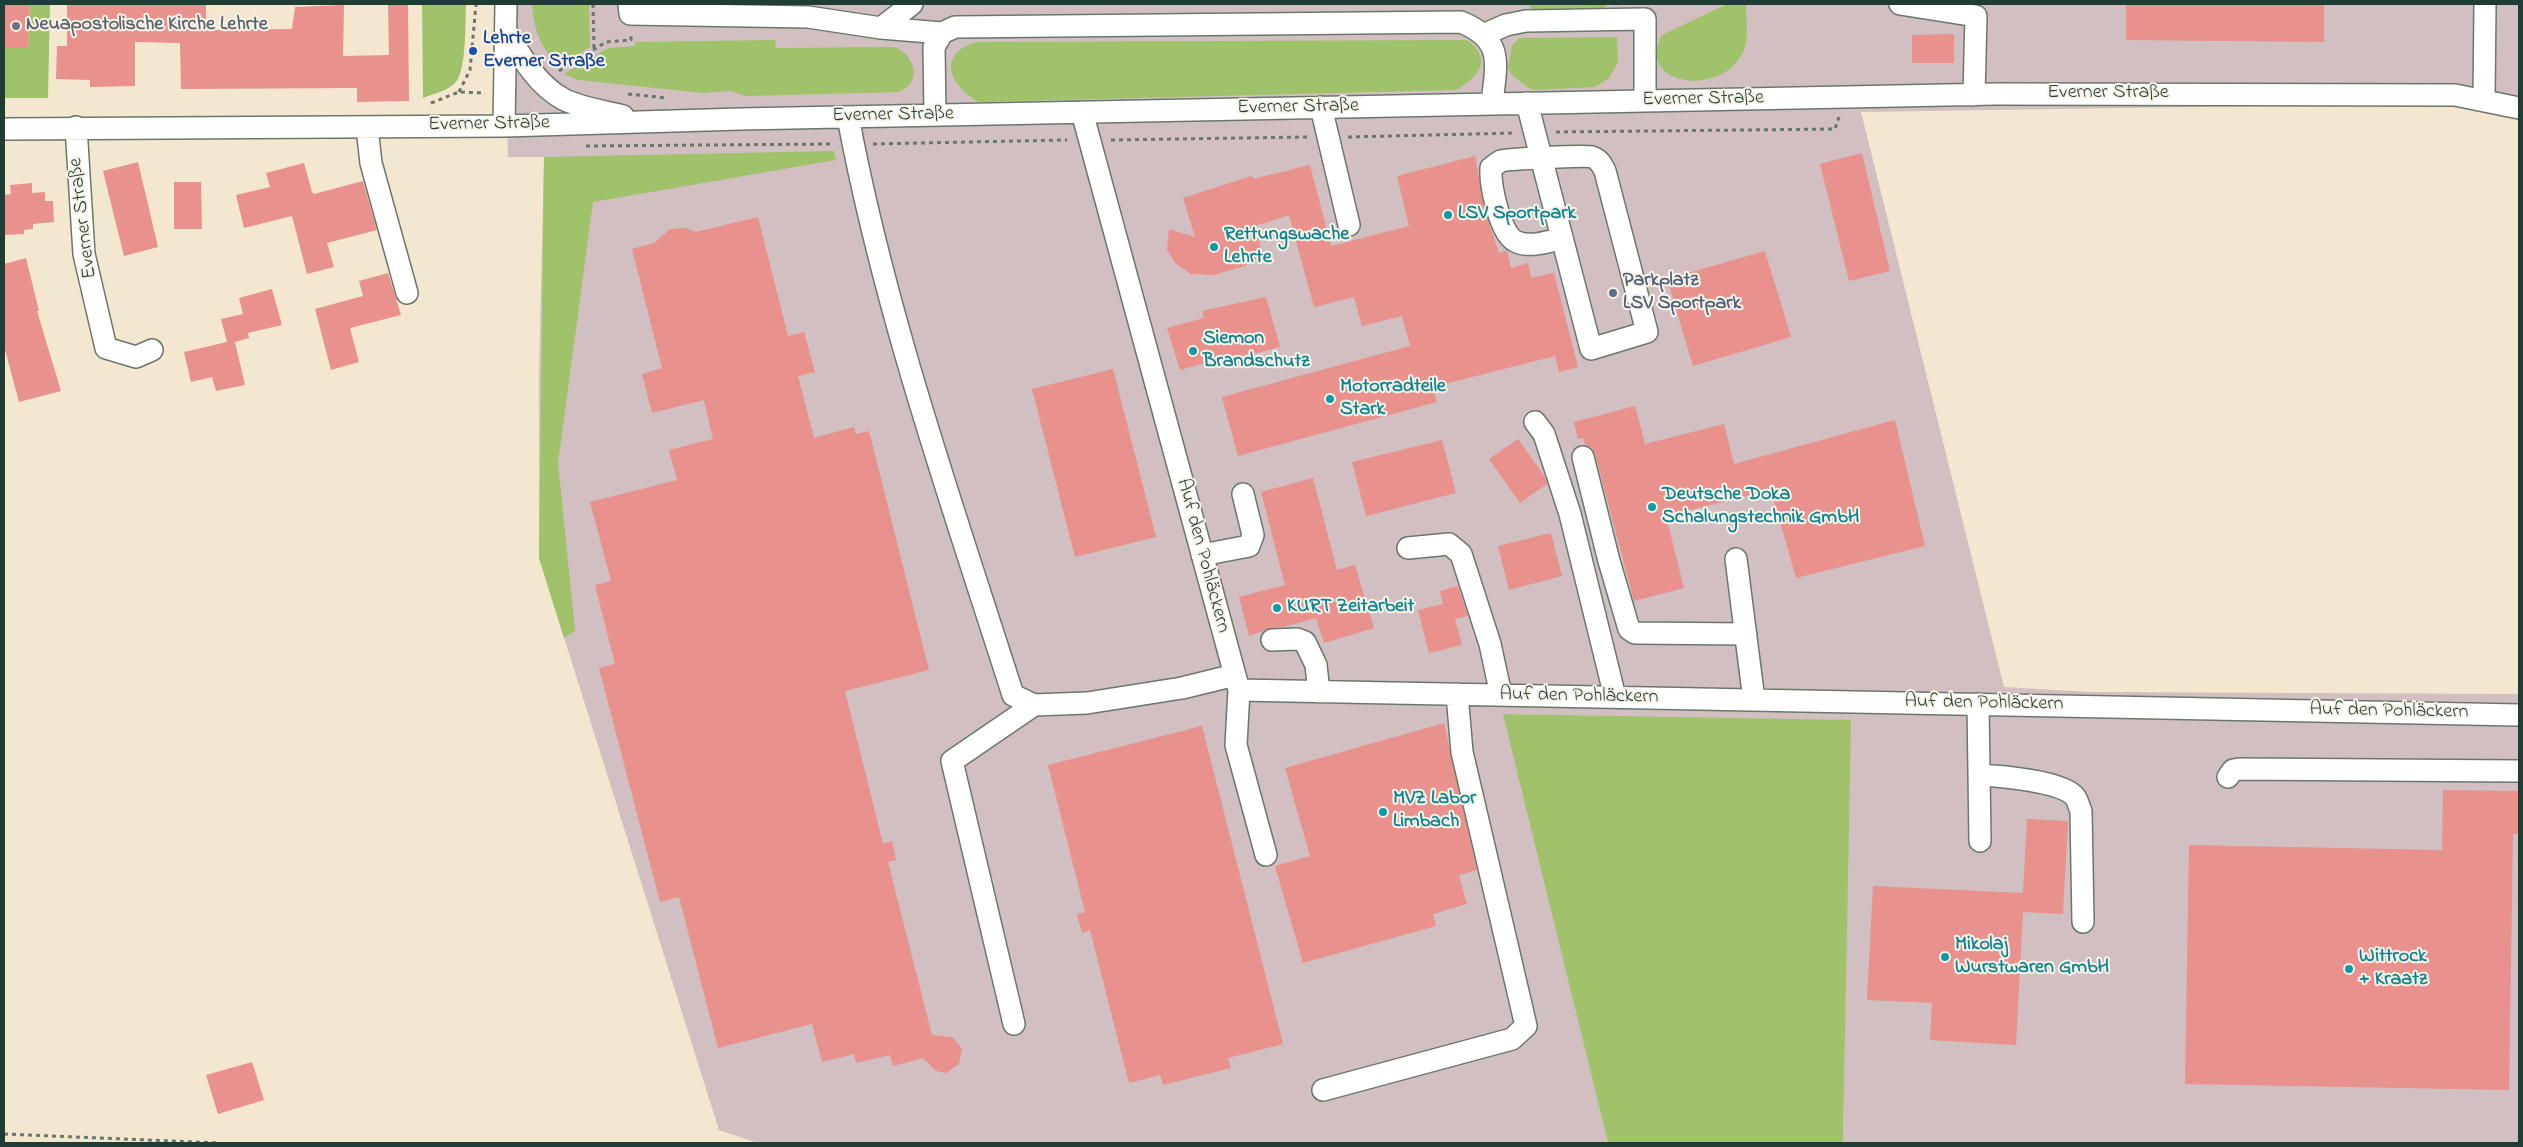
<!DOCTYPE html>
<meta charset="utf-8">
<style>
body{margin:0}
#map{position:relative;width:2523px;height:1147px;overflow:hidden;background:#f4e7d0;font-family:"Indie Flower",sans-serif}
canvas{display:block}
.frame{position:absolute;inset:0;border:5px solid #1f3d34;pointer-events:none}
</style>
<div id="map">
<canvas width="2523" height="1147"></canvas>
<div class="frame"></div>
</div>
<script>
const ctx = document.querySelector('canvas').getContext('2d');
ctx.lineJoin = 'round';
function paint(path, color) { ctx.fillStyle = color; ctx.fill(path, 'evenodd'); }
function stroke(path, color, width, dash) { ctx.strokeStyle = color; ctx.lineWidth = width; ctx.lineCap = dash ? 'butt' : 'round'; ctx.setLineDash(dash || []); ctx.stroke(path); }
function drawText(font, color, halo, rows, align = 'center') {
  ctx.font = font + ' "Indie Flower",sans-serif'; ctx.lineWidth = 4; ctx.setLineDash([]); ctx.textBaseline = 'middle'; ctx.strokeStyle = halo; ctx.fillStyle = color; for (const [text, x, y, turn = 0] of rows) {
    ctx.save(); ctx.translate(x, y); ctx.rotate((+turn || 0) * Math.PI / 180); ctx.textAlign = isNaN(turn) ? turn : align; if (halo) ctx.strokeText(text, 0, 0); ctx.fillText(text, 0, 0); ctx.restore();
  }
}
const industrial = new Path2D(`
 M505,4H2519V102L1861,112L2004,687L2090,692L2519,694V1143H1843L1850,721L1504,714L1608,1143H758L719,1130L539,558V375L544,157H508Z`);
const green = new Path2D(`
 M30,4H50L48,98H4V48H28Z
 M422,4H466C465,22 467,71 455,83C447,91 433,94 423,98Z
 M532,4H589L590,47L559,66C540,46 534,31 532,4Z
 M1529,4H1609L1603,8L1531,10Z
 M1727,4H1746C1746,18 1749,36 1744,50C1725,98 1634,87 1662,35Z
 M1617,37L1618,62L1609,78L1595,87L1534,90L1527,87L1513,76L1508,68L1512,45L1519,38Z
 M775,40L776,48L894,47C915,54 923,83 899,92L746,96L731,91L703,93L578,80L564,74L608,48L635,46V42Z
 M1467,40C1494,59 1478,78 1456,90L979,102C949,86 936,53 977,42Z
 M834,151L836,160L593,202L558,463L575,631L564,638L539,558L544,157Z
 M1503,714L1851,720L1843,1143H1608Z`);
const building = new Path2D(`
 M4,4H30L28,48H4Z
 M67,4H206V30L292,29L295,7L344,5L343,56L389,55L388,4H408L409,101L357,102V88L181,89L180,43L135,42V86L90,87V80L56,79L57,46H67Z
 M2126,4H2324V42L2126,40Z
 M1954,34V63H1912V35Z
 M1862,153L1890,271L1849,281L1820,164Z
 M1475,156L1485,212L1499,253L1507,251L1511,268L1528,263L1531,278L1554,273L1578,367L1559,372L1555,356L1433,387L1437,402L1238,456L1222,397L1410,346L1402,316L1362,326L1354,297L1314,307L1289,215L1255,226L1264,260L1214,275L1191,274L1176,264L1167,250L1169,229L1195,237L1183,198L1252,176L1253,179L1310,165L1331,246L1409,226L1397,176Z
 M138,162L158,247L124,256L103,171Z
 M304,163L312,192L314,194L363,181L377,230L327,243L334,267L307,274L292,216L244,228L236,195L270,187L266,173Z
 M174,182H201L202,229H174Z
 M32,183V193L45,192V201H53L54,222L33,224V229L24,230V234L4,235V195L11,194L10,185Z
 M758,217L788,336L804,332L815,372L798,376L814,438L854,427L856,434L869,431L929,670L845,691L883,844L892,841L896,860L888,862L932,1035L952,1037L962,1049L959,1064L946,1073L936,1071L923,1058L893,1066L890,1055L856,1063L854,1054L822,1062L812,1024L718,1048L679,897L660,902L599,668L615,664L595,585L611,581L590,502L677,480L669,450L713,439L704,400L652,413L642,374L662,368L632,249L654,243L670,229L686,228L696,232Z
 M1765,251L1791,337L1693,366L1667,279Z
 M26,258L39,311H37L61,391L19,402L4,346V264Z
 M388,273L401,315L350,328L359,362L331,370L315,309L363,296L359,281Z
 M272,289L282,325L248,333L249,338L235,342L245,385L216,391L212,377L191,382L184,352L227,342L221,319L243,314L239,298Z
 M1266,297L1280,347L1216,364V360L1180,370L1167,328L1204,318L1202,311Z
 M1113,369L1156,537L1075,557L1032,389Z
 M1635,406L1645,444L1724,424L1734,464L1895,420L1925,546L1796,578L1771,490L1666,516L1684,588L1634,601L1595,454L1592,448L1585,445L1583,438L1578,439L1574,422Z
 M1518,439L1545,477L1547,484L1520,503L1489,459Z
 M1442,440L1456,493L1366,516L1352,462Z
 M1313,478L1337,570L1355,565L1374,628L1324,643L1316,618L1283,627L1271,628L1249,636L1239,597L1285,585L1261,492Z
 M1551,533L1562,576L1509,590L1498,546Z
 M1458,586L1468,616L1455,619L1462,645L1429,653L1418,610L1443,604L1440,591Z
 M1444,723L1477,870L1459,875L1467,904L1433,914L1436,926L1303,963L1275,866L1310,856L1285,768Z
 M1202,726L1283,1044L1228,1058L1231,1068L1163,1085L1160,1075L1129,1083L1090,930L1082,933L1077,914L1085,912L1048,765Z
 M2443,790L2519,791V834H2513L2509,1090L2185,1084L2189,845L2442,850Z
 M2027,819L2068,821L2063,914L2023,912L2016,1045L1930,1040L1932,1003L1867,1000L1873,886L2023,893Z
 M252,1062L264,1100L218,1114L206,1075Z`);
const path = new Path2D(`
 M593,4L594,49
 M559,71L606,42L631,40V35
 M459,92L470,70L476,4
 M628,94L667,98
 M431,103L459,92L485,93
 M1556,132L1835,129L1839,117
 M1348,137L1515,133
 M1111,140L1307,137
 M873,144L1067,140
 M586,146L832,144
 M4,1134L219,1143`);
const minor = new Path2D(`
 M629,4L630,14L808,17L881,28L942,33L955,27L1461,22C1505,40 1496,64 1492,104
 M1900,4L1976,16L1974,95
 M881,28L912,4
 M506,31C521,56 536,84 563,99C580,108 604,111 623,116
 M1483,35L1506,25L1526,21L1645,19V101
 M2484,99L2485,4
 M1527,103C1549,185 1570,267 1591,349L1647,332L1605,171C1602,165 1599,159 1592,157C1586,155 1507,159 1501,161C1497,163 1494,166 1491,168C1490,185 1500,236 1517,242C1531,248 1548,241 1562,239
 M1321,107L1349,225
 M1082,112L1239,690L2519,715
 M935,115L934,47L942,33
 M848,117C885,314 952,504 1013,695L1034,705L1087,703L1182,688L1235,675
 M504,126L506,4
 M76,127L84,254L106,348L136,357L152,350
 M367,128L371,163L407,293
 M4,129L504,126L741,119L1996,94L2455,95L2519,108
 M1535,422L1544,434L1570,514L1615,697
 M1583,457L1609,561L1629,629L1635,633L1746,634
 M1408,548L1449,544L1461,554L1490,644L1501,695
 M1202,555L1249,546L1253,535L1243,494
 M1736,559L1754,700
 M1272,640L1297,639L1305,642L1316,665L1319,692
 M1239,690L1236,745L1266,855
 M1978,704L1980,841
 M1979,775C1998,776 2064,781 2075,797C2078,801 2079,807 2081,811L2083,922
 M2228,777L2233,770L2239,769L2519,771
 M1014,1024L952,761L1034,705
 M1323,1090L1512,1039L1526,1026L1462,752L1457,694`);
const markers = [
 [16,26,5,"#6b7280"],
 [473,51,5,"#1a4fb4"],
 [1448,215,5,"#0f9aa8"],
 [1214,247,5,"#0f9aa8"],
 [1613,293,5,"#5c6f8a"],
 [1193,351,5,"#0f9aa8"],
 [1330,399,5,"#0f9aa8"],
 [1652,507,5,"#0f9aa8"],
 [1277,608,5,"#0f9aa8"],
 [1383,812,5,"#0f9aa8"],
 [1945,957,5,"#0f9aa8"],
 [2349,969,5,"#0f9aa8"]
];
const worshipNames = [
 ["Neuapostolische Kirche Lehrte",26,26]
];
const transitNames = [
 ["Lehrte",483,40],
 ["Everner Straße",483,63]
];
const streetNames = [
 ["Everner Straße",2108,94],
 ["Everner Straße",1703,100,-1],
 ["Everner Straße",1298,108,-1],
 ["Everner Straße",893,116,-1],
 ["Everner Straße",489,125,-1],
 ["Everner Straße",84,218,-97],
 ["Auf den Pohläckern",1202,556,75],
 ["Auf den Pohläckern",1579,697,1],
 ["Auf den Pohläckern",1984,704,1],
 ["Auf den Pohläckern",2389,712,1]
];
const cultureNames = [
 ["LSV Sportpark",1458,215],
 ["Rettungswache",1224,236],
 ["Lehrte",1224,259],
 ["Siemon",1203,340],
 ["Brandschutz",1203,363],
 ["Motorradteile",1340,388],
 ["Stark",1340,411],
 ["Deutsche Doka",1662,496],
 ["Schalungstechnik GmbH",1662,519],
 ["KURT Zeitarbeit",1287,608],
 ["MVZ Labor",1393,800],
 ["Limbach",1393,823],
 ["Mikolaj",1955,946],
 ["Wurstwaren GmbH",1955,969],
 ["Wittrock",2359,958],
 ["+ Kraatz",2359,981]
];
const serviceNames = [
 ["Parkplatz",1623,282],
 ["LSV Sportpark",1623,305]
];
paint(industrial, '#d2bfc1');
paint(green, '#a0c26b');
paint(building, '#e8918d');
stroke(minor, '#6a786b', 24);
stroke(path, '#6a786b', 3, [4, 4]);
stroke(minor, '#fff', 21);
for (const [x, y, r, color] of markers) { const dot = new Path2D(); dot.arc(x, y, r, 0, 2 * Math.PI); ctx.fillStyle = color; ctx.fill(dot); stroke(dot, '#f7f3e8', 2); }
drawText('bold 20px', '#5b616d', '#f7f3e8', worshipNames, 'left');
drawText('bold 20px', '#164399', '#f7f3e8', transitNames, 'left');
drawText('20px', '#1f3d34', '#f7f3e8', streetNames);
drawText('bold 20px', '#0d838f', '#f7f3e8', cultureNames, 'left');
drawText('bold 20px', '#4e5e75', '#f7f3e8', serviceNames, 'left');
</script>
